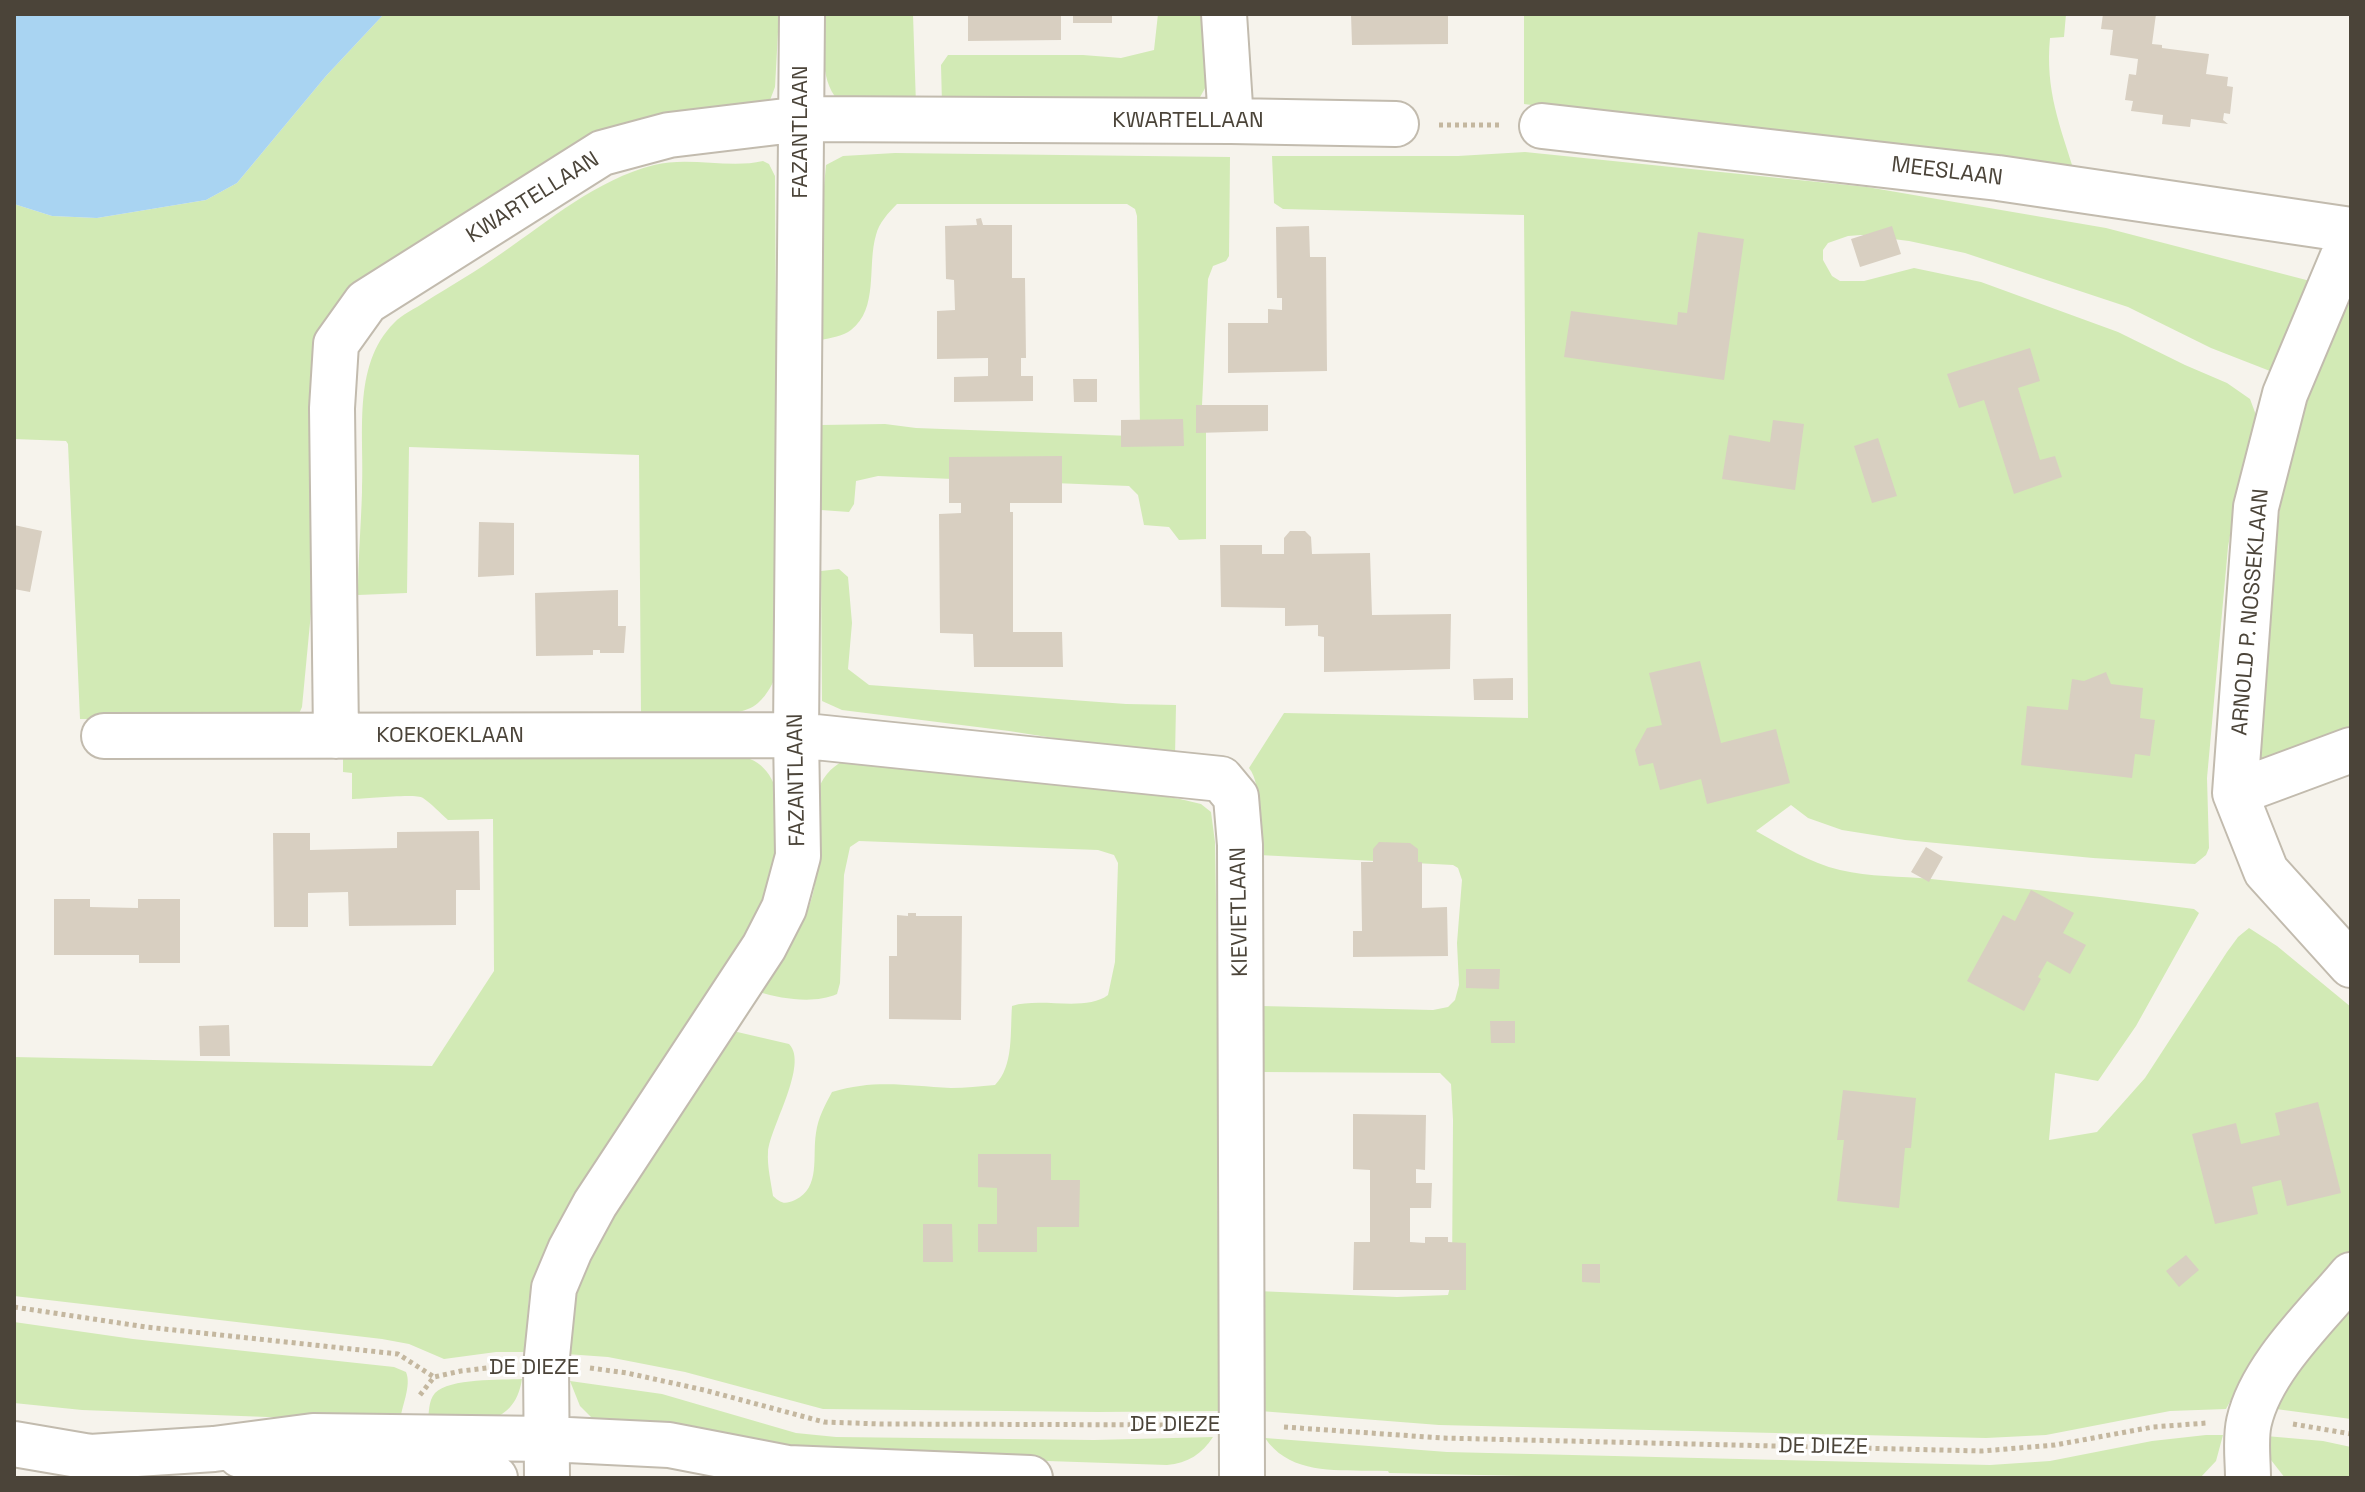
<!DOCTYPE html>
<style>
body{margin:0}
#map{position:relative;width:2365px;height:1492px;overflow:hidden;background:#f6f3ec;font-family:"Space Grotesk",sans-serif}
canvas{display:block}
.frame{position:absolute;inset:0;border:16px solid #4b4439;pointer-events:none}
</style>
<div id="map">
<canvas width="2365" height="1492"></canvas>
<div class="frame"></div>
</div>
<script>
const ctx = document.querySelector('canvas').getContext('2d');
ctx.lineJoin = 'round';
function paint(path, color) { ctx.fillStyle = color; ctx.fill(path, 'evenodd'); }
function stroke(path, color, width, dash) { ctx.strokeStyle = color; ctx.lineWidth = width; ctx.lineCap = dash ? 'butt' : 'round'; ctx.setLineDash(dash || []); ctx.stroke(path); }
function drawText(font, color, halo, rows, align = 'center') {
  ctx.font = font + ' "Space Grotesk",sans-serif'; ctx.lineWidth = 6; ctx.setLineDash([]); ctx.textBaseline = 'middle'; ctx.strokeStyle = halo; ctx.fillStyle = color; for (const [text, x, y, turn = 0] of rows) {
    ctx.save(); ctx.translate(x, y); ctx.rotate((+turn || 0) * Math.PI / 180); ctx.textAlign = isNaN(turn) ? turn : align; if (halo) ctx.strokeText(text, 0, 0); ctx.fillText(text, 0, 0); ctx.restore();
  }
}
const green = new Path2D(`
 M384,14H779L775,87L767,108L640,121L345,307L315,529L312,602L302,707L298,716L292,719H80L68,444L66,441L14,439V204L52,216L97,218L206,200L237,183L326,76Z
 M825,14H913L916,105L838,100C818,78 825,42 825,14Z
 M1158,14H1204L1209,81L1199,99L1161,104H942L941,65L948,55H1083L1121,58L1154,50Z
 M1524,14H2066L2064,37L2050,38C2045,90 2060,126 2075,174L1524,104Z
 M1525,152L1867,187L2106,228L2314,282L2270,371L2211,348L2128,307L1965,253L1909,241L1861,235L1848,236L1828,243L1823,250V260L1832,276L1840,281H1864L1914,268L1981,282L2118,332L2185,365L2227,383L2250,399L2256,415L2242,467L2228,547L2207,778L2209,848L2206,855L2195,864L2093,858L1905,840L1842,830L1808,818L1791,805L1756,831C1783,846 1810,863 1840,870C1870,877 1900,876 1931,879C2019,888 2107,897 2194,909L2199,913L2136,1026L2098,1081L2055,1073L2049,1140L2097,1132L2145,1078L2227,952L2238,937L2249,928L2277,946L2351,1007V1257L2241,1382L2226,1409L2170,1411L2046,1435L1986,1438L1439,1425L1260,1411L1257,1291L1397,1297L1448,1295L1452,1279L1453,1120L1451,1084L1440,1073L1262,1072L1261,1006L1433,1010L1448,1007L1455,1000L1459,985L1457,943L1462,880L1458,868L1453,865L1259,855C1258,833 1263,785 1249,768L1284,713L1528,718L1524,215L1283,209L1274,203L1272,156H1458Z
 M895,153L1230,157L1229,256L1226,261L1213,266L1208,279L1202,405L1203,417L1206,424V539L1179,540L1169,527L1144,525L1138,495L1129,486L878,476L856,481L854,504L849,512L821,510V425L885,424L916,428L1131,436L1140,428L1137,216L1135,209L1127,204H897C888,213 879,223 876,235C867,265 879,309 851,330C844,336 830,338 821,340L822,207L826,165L843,156Z
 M763,161L769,164L775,176L778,671C773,683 768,694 758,703C738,722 669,714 641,714L639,455L409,447L407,593L358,595C358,561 361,526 362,492C365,437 351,366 394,323C402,314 415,309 425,302C450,286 477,271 502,253C550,220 596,180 654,165C689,156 729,169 763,161Z
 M2351,299V735L2256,765L2260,674L2287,451L2328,345Z
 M839,569L848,577L852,623L848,669L869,685L1126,704L1176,705L1175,757L1009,731L842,710L822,701L821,571Z
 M891,751L1180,799L1201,804L1211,812L1215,842L1220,1137L1217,1191L1222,1411L1098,1412L823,1409L685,1372L608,1357L566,1354L569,1304L581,1263L733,1031L789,1044C809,1064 770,1127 768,1152C767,1166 771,1182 773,1196C781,1203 784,1205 795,1200C821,1188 812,1156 816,1133C818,1118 825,1105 832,1092C875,1079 908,1086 951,1088C965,1088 980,1086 995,1085C1014,1066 1010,1032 1012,1006C1041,997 1086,1012 1108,995L1115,962L1118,863L1114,855L1098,850L859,841L850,847L844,875L840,983L837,994C815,1004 782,999 759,992C779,960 806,927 814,889C820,858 817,822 818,790C832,755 858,757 891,751Z
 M731,754C737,756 744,756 750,759C794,777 780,856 774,892L529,1297L525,1352H496L444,1359L409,1344L382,1339L14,1296V1057L432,1066L494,971L493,819L448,820C440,813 432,804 423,798C416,793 366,799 352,799V773L343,772V755Z
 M2351,1301V1419L2276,1409L2289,1382Z
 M14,1322L133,1339L394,1367L406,1372C412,1386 401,1407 400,1422L82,1410L14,1403Z
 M522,1379C514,1431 468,1422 428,1424C429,1414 428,1401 435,1393C449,1378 502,1380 522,1379Z
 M570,1381L662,1394L796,1433L836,1437L1094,1440L1213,1437C1202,1454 1188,1463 1167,1465L838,1454L597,1423L580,1406Z
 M2206,1435H2223L2216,1461L2200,1478H1615L1389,1473L1388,1471C1345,1469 1292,1478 1265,1438L1447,1452L1990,1465L2050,1461L2152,1441Z
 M2266,1436L2323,1441L2351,1447V1478H2285L2271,1460Z`);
const water = new Path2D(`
 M14,14H384L326,76L237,183L206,200L97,218L52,216L14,204Z`);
const building = new Path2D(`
 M968,14H1061V40L968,41Z
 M1073,14H1112V23H1073Z
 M1351,14H1448V44L1352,45Z
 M2103,14H2156L2152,44L2162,45V48L2209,54L2206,74L2228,77L2227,86L2233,87L2230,114L2224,113L2223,120L2228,124L2191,119L2190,127L2162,124L2163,115L2131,111L2133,101L2125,100L2129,74L2136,75L2138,59L2110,55L2113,30L2101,29Z
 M981,218L983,225H1012V278H1025L1026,358H1021V376H1033V401L954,402V377L988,376V358L937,359V311L955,310L954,280L946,279L945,226L977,225L976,219Z
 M1309,226L1310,257H1326L1327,371L1228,373V323H1268V309L1282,310V298H1277L1276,227Z
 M1892,226L1901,254L1860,267L1851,239Z
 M1698,232L1744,239L1724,380L1564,357L1571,311L1677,325L1678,312L1687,313Z
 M2030,348L2040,381L2018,388L2040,460L2055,456L2062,477L2014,494L1984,400L1959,408L1947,374Z
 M1073,379H1097V402H1074Z
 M1196,405H1268V431L1196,433Z
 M1183,419L1184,446L1121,447V420Z
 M1773,420L1804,424L1795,490L1722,479L1729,435L1770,442Z
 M1878,438L1897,496L1872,503L1854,446Z
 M1062,456V503H1010V512H1013V632H1062L1063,667H974L973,634L940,633L939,514L961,513V503H949V457Z
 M479,522L514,523V575L478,577Z
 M14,525L42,531L30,592L14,589Z
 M1290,531H1305L1311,537L1312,554L1370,553L1372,615L1451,614L1450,669L1324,672V637L1318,636V625L1285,626V608L1221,607L1220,545H1262V554H1284V538Z
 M618,590V626H626L624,653H600V650H593V655L536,656L535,593Z
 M1700,661L1721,743L1776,729L1790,783L1707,804L1701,779L1660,790L1653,763L1639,766L1635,750L1647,728L1662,725L1649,673Z
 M2106,672L2111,684L2143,688L2140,718L2155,720L2150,756L2135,754L2132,778L2021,765L2027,706L2068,710L2072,679L2084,681Z
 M1513,678V700H1474L1473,679Z
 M479,831L480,890H456V925L349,926L348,892L308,893V927H274L273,833H310V850L353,849L397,848V832Z
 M1379,842L1410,843L1418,849V862H1422V908L1447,907L1448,956L1353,957V931H1362L1361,862H1373V849Z
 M1926,847L1943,857L1929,882L1911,872Z
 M2031,890L2074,913L2063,933L2086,945L2070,974L2047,961L2038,977L2041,979L2024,1011L1967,981L2003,915L2015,921Z
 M54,899H90V907L138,908V899H180V963H139V955H54Z
 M908,913H916V916H962L961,1020L889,1019V956H897V915L908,916Z
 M1466,969H1500L1499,989L1466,988Z
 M1490,1021H1515V1043H1491Z
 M229,1025L230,1056H200L199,1026Z
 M1843,1090L1916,1098L1911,1148H1905L1899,1208L1837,1201L1844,1140H1837Z
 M2318,1102L2341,1193L2287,1206L2281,1180L2252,1187L2258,1214L2215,1224L2192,1134L2236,1123L2241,1144L2280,1135L2275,1113Z
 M1353,1114L1426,1115L1425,1170L1416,1169V1183H1432L1431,1208H1410V1242L1425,1243V1237H1448V1242L1466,1243V1290H1353L1354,1242H1370V1170L1353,1169Z
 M978,1154H1051V1180H1080L1079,1227H1037V1252H978V1224H997V1188L978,1187Z
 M923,1224H952L953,1262H923Z
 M2186,1255L2199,1270L2179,1287L2166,1271Z
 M1582,1264H1600V1283L1582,1282Z`);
const path = new Path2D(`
 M1439,125H1501
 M14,1307L146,1327L398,1354L434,1377
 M590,1368L627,1373L704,1390L824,1422L881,1424L1198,1425
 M420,1395L434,1377L461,1371L504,1366
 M2293,1424L2351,1434
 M1284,1427L1442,1438L1982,1451L2055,1445L2153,1427L2207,1423`);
const minor = new Path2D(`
 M1224,14L1231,121
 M1542,126L1998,178L2351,230
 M2351,237L2285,394L2256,507L2235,793L2266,871L2351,965
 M104,736L796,735L1221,779L1236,797L1240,845L1242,1478
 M336,736L332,408L336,344L366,302L602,153L669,135L802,119L1231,121L1396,124
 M2235,793L2351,750
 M14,1444L90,1457L214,1449L313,1436L548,1439L669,1445L788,1468L1030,1478
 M240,1455L309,1471L495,1478
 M547,1478L546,1366L554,1288L570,1250L595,1204L764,947L784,908L798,856L796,735L802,14
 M2248,1478C2248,1460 2245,1439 2249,1422C2261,1368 2316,1317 2351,1275`);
const streetNames = [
 ["KWARTELLAAN",1188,121],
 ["FAZANTLAAN",801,132,-90],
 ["MEESLAAN",1947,172,7],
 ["KWARTELLAAN",533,198,-32],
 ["ARNOLD P. NOSSEKLAAN",2251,612,-85],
 ["KOEKOEKLAAN",450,736],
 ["FAZANTLAAN",797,780,-91],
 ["KIEVIETLAAN",1240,912,-91],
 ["DE DIEZE",534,1368],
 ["DE DIEZE",1175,1425],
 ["DE DIEZE",1823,1447,1]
];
paint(green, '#d2eab5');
paint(water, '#a9d4f2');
paint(building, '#d8cfc1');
stroke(minor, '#c2bbae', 48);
stroke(path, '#c4b79f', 5, [4, 4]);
stroke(minor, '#fff', 44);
drawText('22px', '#4b4439', '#fff', streetNames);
</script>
